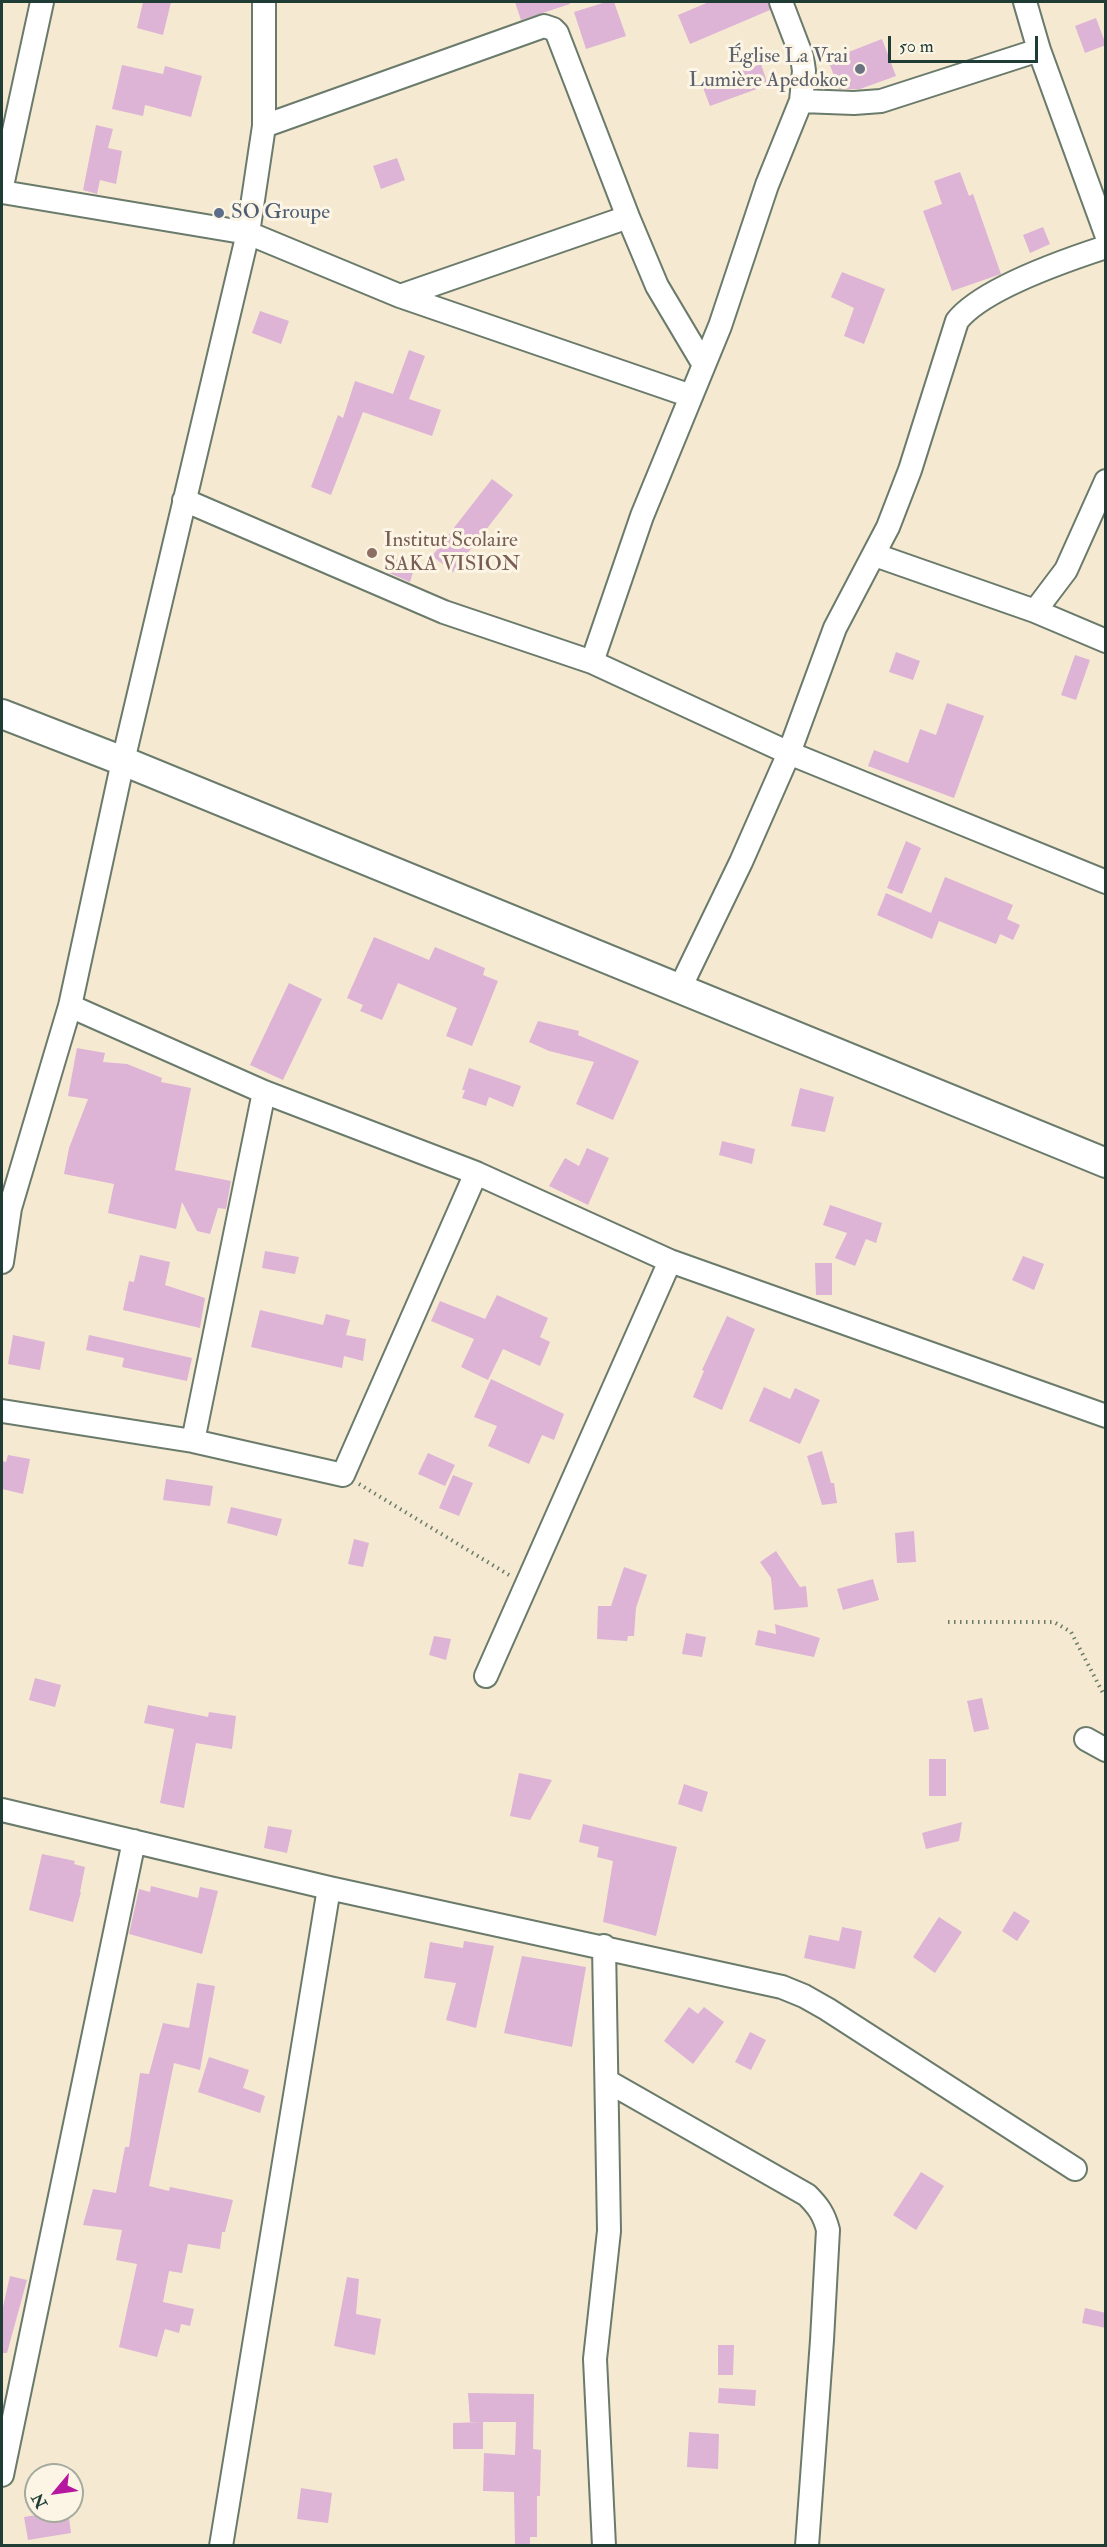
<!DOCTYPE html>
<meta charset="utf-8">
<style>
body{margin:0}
#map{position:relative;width:1107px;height:2547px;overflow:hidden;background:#f5ead1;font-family:"IM FELL Double Pica",serif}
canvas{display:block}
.frame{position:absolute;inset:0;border:3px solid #1f3d34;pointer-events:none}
.north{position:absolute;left:24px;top:2463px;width:60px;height:60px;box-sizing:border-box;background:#fcf5e5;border:2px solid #a4ab9e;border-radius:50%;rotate:241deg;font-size:16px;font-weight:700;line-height:24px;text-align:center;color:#1f3d34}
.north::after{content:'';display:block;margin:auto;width:21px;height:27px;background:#b5179e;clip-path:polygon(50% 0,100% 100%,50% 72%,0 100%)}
.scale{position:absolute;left:888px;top:36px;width:150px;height:27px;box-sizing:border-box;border:3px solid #1f3d34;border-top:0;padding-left:8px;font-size:18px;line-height:21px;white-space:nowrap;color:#1f3d34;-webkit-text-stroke:4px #fcf5e5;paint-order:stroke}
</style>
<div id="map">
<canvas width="1107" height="2547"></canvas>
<div class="frame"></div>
<div class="north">N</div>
<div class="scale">50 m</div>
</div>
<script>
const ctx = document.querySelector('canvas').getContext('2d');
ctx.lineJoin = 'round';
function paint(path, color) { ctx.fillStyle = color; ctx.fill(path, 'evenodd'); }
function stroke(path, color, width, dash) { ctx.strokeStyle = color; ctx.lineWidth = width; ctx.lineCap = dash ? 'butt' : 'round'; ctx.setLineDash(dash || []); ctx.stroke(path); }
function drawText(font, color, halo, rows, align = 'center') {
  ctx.font = font + ' "IM FELL Double Pica",serif'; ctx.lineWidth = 6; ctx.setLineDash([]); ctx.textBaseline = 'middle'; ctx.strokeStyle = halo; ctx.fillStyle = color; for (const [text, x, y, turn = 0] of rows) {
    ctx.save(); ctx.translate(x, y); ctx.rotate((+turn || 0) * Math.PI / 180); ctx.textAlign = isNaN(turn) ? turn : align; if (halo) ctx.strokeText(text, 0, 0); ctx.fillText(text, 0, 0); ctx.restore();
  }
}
const building = new Path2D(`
 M143,2H171L163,35L137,28Z
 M515,2H569L570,4L521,20Z
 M606,2H614L626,36L586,49L574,12Z
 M709,2H768L770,10L690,44L678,15Z
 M1096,18L1106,45L1085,53L1075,26Z
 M882,39L896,76L860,89H839L828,60Z
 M761,64L768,85L710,106L702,85Z
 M122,65L163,74L165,66L202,76L191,117L145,105L143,116L112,109Z
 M96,125L113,129L108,148L122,151L116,184L100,180L97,194L83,190Z
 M397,158L405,180L381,189L373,166Z
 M960,172L969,196L973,194L1001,274L952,291L923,211L942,204L934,181Z
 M1043,227L1050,244L1030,253L1023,235Z
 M842,272L885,289L864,344L844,336L854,308L831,297Z
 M260,311L289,321L281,344L252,333Z
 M409,350L425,356L409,399L441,410L432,436L363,412L331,495L311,487L338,415L343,418L355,381L393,394Z
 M492,479L513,495L453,572L432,556Z
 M394,558L415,566L410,582L389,573Z
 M896,652L920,661L913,680L889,672Z
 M1075,655L1090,660L1076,700L1061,695Z
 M947,703L984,716L954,798L868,766L874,750L908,763L920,729L936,735Z
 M906,841L921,848L902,894L887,888Z
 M945,877L1013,905L1007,919L1020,925L1013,940L1000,934L996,944L939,921L932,939L877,915L886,893L931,913Z
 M374,937L429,960L435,947L485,968L483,975L498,981L472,1046L446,1036L457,1008L398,983L382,1020L360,1011L363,1005L347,998Z
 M289,983L322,999L283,1080L250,1065Z
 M538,1021L579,1031L578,1035L639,1061L613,1120L576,1104L594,1062L549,1051L529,1042Z
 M77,1048L105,1053L103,1062L127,1064L162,1078L161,1082L191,1088L175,1170L231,1181L226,1209L218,1208L210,1234L197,1231L182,1202L176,1229L108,1213L114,1184L64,1174L69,1148L88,1099L68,1096Z
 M469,1068L521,1086L513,1107L489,1097L486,1106L462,1098L465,1090H462Z
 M800,1088L834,1097L825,1132L791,1126Z
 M722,1141L755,1149L752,1164L719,1155Z
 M587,1148L609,1158L588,1205L549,1186L565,1158L579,1166Z
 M830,1205L882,1223L876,1243L866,1239L855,1266L835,1258L847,1233L823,1225Z
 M265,1251L299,1257L295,1274L262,1268Z
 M140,1255L170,1262L165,1285L205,1298L200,1328L123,1310L129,1281L134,1282Z
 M1023,1256L1044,1264L1034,1290L1012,1280Z
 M815,1263H832V1295H816Z
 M497,1295L548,1318L540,1337L550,1342L540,1366L503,1349L488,1380L461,1367L474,1339L431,1321L440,1301L485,1319Z
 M260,1310L323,1325L326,1314L350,1320L346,1335L366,1339L363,1361L344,1356L342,1368L251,1347Z
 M727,1316L755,1329L722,1410L693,1397L704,1371L702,1370Z
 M13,1335L45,1342L40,1370L8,1364Z
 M89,1335L192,1358L187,1381L122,1367L124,1358L86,1350Z
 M491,1379L564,1414L554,1440L542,1435L529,1464L488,1446L497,1426L474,1417Z
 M764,1387L790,1399L795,1388L820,1400L800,1444L749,1421Z
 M822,1451L831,1483H834L837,1503L822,1505L807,1456Z
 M428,1453L455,1465L445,1486L418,1474Z
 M8,1455L30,1459L23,1494L2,1489V1461L6,1462Z
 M453,1475L473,1483L459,1516L439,1508Z
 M166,1479L213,1486L210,1506L163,1500Z
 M231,1507L282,1519L277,1536L227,1523Z
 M914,1531L916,1562L897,1563L895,1533Z
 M354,1539L369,1543L363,1567L348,1564Z
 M776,1551L800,1587L806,1586L808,1607L774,1610L771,1578L760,1562Z
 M624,1567L647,1575L636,1608L634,1636H628L627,1641L597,1639L598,1606H611Z
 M873,1579L879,1600L843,1610L837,1589Z
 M775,1624L820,1638L814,1657L755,1645L758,1630L776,1634Z
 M686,1633L706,1637L702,1657L682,1654Z
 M434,1636L451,1639L446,1660L429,1655Z
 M35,1678L61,1685L55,1707L29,1700Z
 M982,1698L989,1729L974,1732L967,1701Z
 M148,1705L208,1717L209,1712L236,1716L232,1749L196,1743L184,1808L160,1803L174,1729L144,1723Z
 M929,1759H946V1796H929Z
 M519,1773L552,1780L530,1820L510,1816Z
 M684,1784L708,1792L702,1812L678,1804Z
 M962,1822L959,1841L926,1849L922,1833Z
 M583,1824L677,1847L656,1936L603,1922L613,1861L597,1857L599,1847L579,1842Z
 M268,1826L292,1830L287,1853L264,1848Z
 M42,1854L75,1861L74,1864L85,1867L80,1892H81L73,1922L29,1910Z
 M151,1886L198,1898L200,1887L218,1891L202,1954L129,1934L139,1889L150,1892Z
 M1014,1911L1030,1921L1017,1941L1002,1931Z
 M939,1917L962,1932L935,1973L913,1957Z
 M842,1927L862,1931L855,1969L804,1958L809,1935L839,1941Z
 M464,1941L494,1946L476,2028L446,2020L456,1983L424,1978L430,1942L463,1948Z
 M522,1956L586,1967L572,2047L504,2033Z
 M197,1983L215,1986L200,2070L174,2063L149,2186L169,2191L170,2187L233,2200L225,2232H222L220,2249L188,2244L182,2273L169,2271L163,2302L194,2309L190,2326L181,2324L179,2333L165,2329L157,2357L119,2347L137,2264L116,2260L122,2230L83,2225L93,2189L116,2193L125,2147H129L140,2073L149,2074L163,2023L189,2028Z
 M689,2007L698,2014L704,2007L724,2022L693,2064L664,2041Z
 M750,2032L766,2040L751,2070L735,2062Z
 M209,2057L249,2070L243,2088L265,2096L260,2113L198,2092Z
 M921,2172L944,2186L916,2230L893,2215Z
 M10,2276L27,2280L7,2353H2V2311Z
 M347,2277L359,2279L356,2314L381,2319L375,2355L334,2346Z
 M1085,2308L1106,2313V2328L1082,2323Z
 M718,2345H734L733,2375H718Z
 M719,2388L756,2390L755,2406L718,2403Z
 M468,2393L534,2394L533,2449L541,2450L540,2496H537V2537H530V2546H515L514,2492L483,2491L484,2453L515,2455L516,2422H470Z
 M483,2422V2449H453V2423Z
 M689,2432L719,2434L718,2469L687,2467Z
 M301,2488L332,2493L328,2523L297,2519Z
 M61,2511H68L71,2533L28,2540L24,2517Z`);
const path = new Path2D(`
 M359,1484L509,1575
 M948,1622H1054L1071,1632L1103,1693`);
const minor = new Path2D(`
 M1025,2L1039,50L1106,234
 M801,101L854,103L881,101L1039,50
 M264,126L544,26L553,29L557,33L628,217L657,286L704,365
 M2,186L42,2
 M2,192L248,233L400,296L691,396
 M400,296L628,217
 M184,500L444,612L592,662L789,753L1106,882
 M875,555L1035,611L1106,641
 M1035,611L1066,570L1106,481
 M592,662L642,516L720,326L767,185L801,101L804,71L802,57L781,2
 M680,988L741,862L789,753L835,628L888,527L910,470L957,321C982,289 1066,260 1106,247
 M70,1006L264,1092L476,1173L670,1261L1106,1416
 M2,1262L10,1208L70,1006L123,761L248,233L264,126V2
 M2,1411L193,1441L343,1475L476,1173
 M193,1441L264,1092
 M486,1676L670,1261
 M1086,1739L1106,1750
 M2,1810L329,1888L782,1987L804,1996L827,2009L1075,2169
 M607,2081L807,2195C818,2206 824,2214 828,2230L822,2340L807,2546
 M2,2475L134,1841
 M221,2546L329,1888
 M604,2546L595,2359L609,2231L604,1946`);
const tertiary = new Path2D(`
 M2,714L123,761L1106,1163`);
const markers = [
 [860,69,6,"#6b7280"],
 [219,213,6,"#5c6f8a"],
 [372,553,6,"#8d6e63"]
];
const worshipNames = [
 ["Église La Vrai",848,57],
 ["Lumière Apedokoe",848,81]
];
const serviceNames = [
 ["SO Groupe",231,213]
];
const educationNames = [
 ["Institut Scolaire",384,541],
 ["SAKA VISION",384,565]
];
paint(building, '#ddb3d6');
stroke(minor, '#6a7a6b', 26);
stroke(tertiary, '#6a7a6b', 32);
stroke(path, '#6a7a6b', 4, [1.5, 4.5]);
stroke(minor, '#fff', 22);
stroke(tertiary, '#fff', 28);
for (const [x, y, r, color] of markers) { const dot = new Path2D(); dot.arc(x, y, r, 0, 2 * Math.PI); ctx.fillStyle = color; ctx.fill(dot); stroke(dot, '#fcf5e5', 2); }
drawText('21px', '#5b616d', '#fcf5e5', worshipNames, 'right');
drawText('21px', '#4e5e75', '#fcf5e5', serviceNames, 'left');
drawText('21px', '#785e54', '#fcf5e5', educationNames, 'left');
</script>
